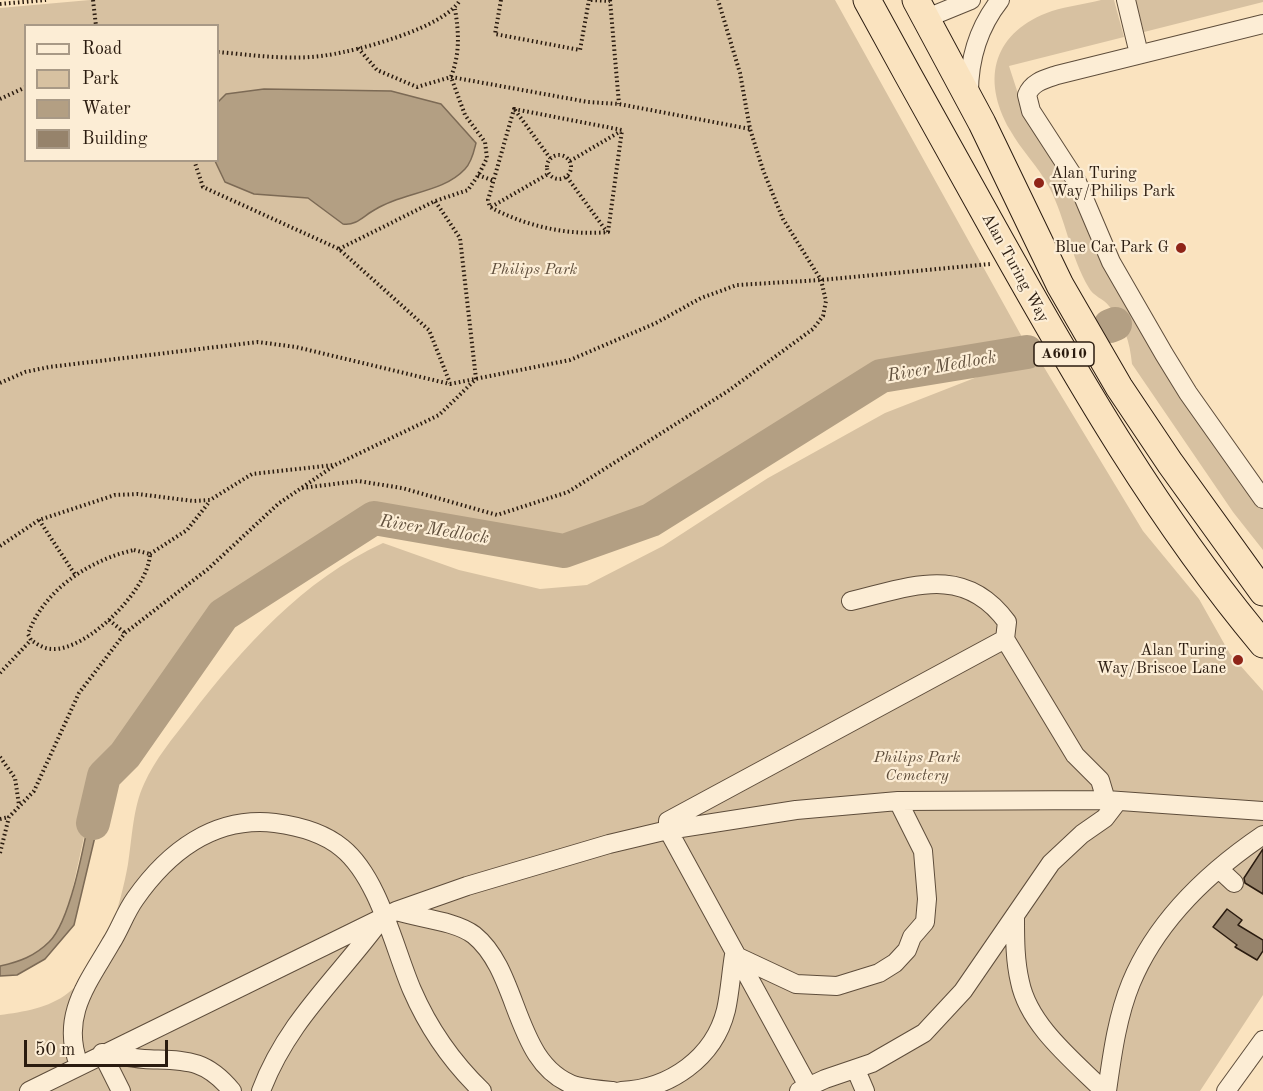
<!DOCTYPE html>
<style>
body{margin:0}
#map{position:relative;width:1263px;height:1091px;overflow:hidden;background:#fae3bf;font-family:"Old Standard TT",serif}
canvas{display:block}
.legend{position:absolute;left:24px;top:24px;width:195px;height:138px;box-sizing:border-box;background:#fcedd5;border:2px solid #a89986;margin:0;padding:8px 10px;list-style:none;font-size:18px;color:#2a1b0f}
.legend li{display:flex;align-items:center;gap:12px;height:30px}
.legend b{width:30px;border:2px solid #a89986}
.scale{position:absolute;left:24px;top:1040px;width:144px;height:27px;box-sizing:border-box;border:3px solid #2a1b0f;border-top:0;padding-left:8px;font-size:18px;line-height:21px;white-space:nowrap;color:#2a1b0f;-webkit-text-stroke:4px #fcedd5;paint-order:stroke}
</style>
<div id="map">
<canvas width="1263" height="1091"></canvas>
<ul class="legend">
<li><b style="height:8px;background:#fcedd5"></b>Road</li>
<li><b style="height:16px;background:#d7c1a1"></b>Park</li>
<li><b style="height:16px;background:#b39f83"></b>Water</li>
<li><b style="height:16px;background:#96836b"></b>Building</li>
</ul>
<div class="scale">50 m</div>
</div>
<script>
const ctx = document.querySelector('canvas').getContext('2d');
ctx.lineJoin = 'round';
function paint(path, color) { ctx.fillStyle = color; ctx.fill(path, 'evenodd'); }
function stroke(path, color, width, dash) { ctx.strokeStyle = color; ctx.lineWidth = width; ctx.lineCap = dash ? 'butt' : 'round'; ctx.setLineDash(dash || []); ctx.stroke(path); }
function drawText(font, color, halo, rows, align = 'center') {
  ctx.font = font + ' "Old Standard TT",serif'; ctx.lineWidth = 4.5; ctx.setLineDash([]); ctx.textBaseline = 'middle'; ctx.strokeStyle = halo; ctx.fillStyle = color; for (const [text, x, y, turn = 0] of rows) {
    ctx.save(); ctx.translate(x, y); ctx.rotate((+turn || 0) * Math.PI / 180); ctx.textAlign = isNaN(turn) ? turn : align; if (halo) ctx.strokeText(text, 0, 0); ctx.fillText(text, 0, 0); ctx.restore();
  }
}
const green = new Path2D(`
 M90,0H835L1027,346L879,372L649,517L563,548L373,516L220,613L123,753L98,774L67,914L51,941L29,958L0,966V8ZM26,26H218V160H26Z
 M1101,0H1114L1124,37L1009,66L1022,106L1263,506V550L1233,512L1132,364C1130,342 1124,323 1109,306C1104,299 1093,296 1089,288C1070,256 1066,219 1049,187C1038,166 1021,150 1010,130C980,78 994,31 1052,11C1068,6 1085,4 1101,0Z
 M1135,0H1263V2L1144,32Z
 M1036,354L1143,531L1199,599L1230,654L1263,691V995L1200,1091H0V1015C23,1012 49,1008 68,993C103,968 121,904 128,864C132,839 133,807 144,784C155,759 173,738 190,716C243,647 303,580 383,543L459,570L540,589L587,585L663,546L768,478L885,413Z`);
const water = new Path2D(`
 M264,89L391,91L441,104L476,143C474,151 472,162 465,169C443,193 403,192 376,209C364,215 357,226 343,224L308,198L254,194L225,182L215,161L218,160V102L226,94Z
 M98,774L108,782L74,925L45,959L17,975L0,976V966C19,962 35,956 49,942C75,917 89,813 98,774Z`);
const river = new Path2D(`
 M1110,326L1115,324
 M93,823L104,776L125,755L223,615L374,518L564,551L651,520L881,376L1027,352`);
const building = new Path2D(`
 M1263,849V894L1245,883L1244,878Z
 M1227,909L1242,920L1238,925L1263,940V951L1257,960L1235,947L1237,945L1213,927Z`);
const path = new Path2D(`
 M93,0L96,26
 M501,0L495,34L580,50L589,0
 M591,0L610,1
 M610,0L619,104
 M0,4L46,0
 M358,48L377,70L417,87L451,77L588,102L619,104L750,129
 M218,52C253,55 292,61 328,55C360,50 444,28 460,0
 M0,99L26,87
 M514,109L622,130L608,232C569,236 525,226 490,207L488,200Z
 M515,110L550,158
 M547 167a12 12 0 1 1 24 0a12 12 0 1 1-24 0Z
 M194,160L203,187L339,249L429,330L450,383
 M570,161L621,131
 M478,175L494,181
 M567,177L607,232
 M491,207L548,174
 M339,249L435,201L468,190L479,174L487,158L485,142L465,115L451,77C460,53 459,34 455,9
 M0,383L25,372L49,367L258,342L296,347L450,384L570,360L656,323L701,298L737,285L821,280L990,264
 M302,488L358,481L402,488L497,515L568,492L728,391L813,329L823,316L826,301L821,280L783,219L763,170L750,129L740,73L718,0
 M39,520L76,576
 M0,546L39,520L115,495L138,494L193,501L210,500L252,474L334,465
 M134,550L150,554C149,589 87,651 52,649C44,649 37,644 31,640L28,634C44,590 89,560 134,550Z
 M150,554L187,530L210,501
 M109,620L125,633
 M0,673L31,640
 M0,757L15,778L19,805
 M0,819L9,817
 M0,853L9,817L34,791L79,693L125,633L208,569L278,504L335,465L439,415L476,379L460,238L435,201`);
const minor = new Path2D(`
 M1126,0L1139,54
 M927,18L971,0
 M1263,24L1057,75C1045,79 1032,82 1027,95L1031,111L1077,182L1111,262L1164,354L1188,393L1263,499
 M969,93C969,58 978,28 1000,0
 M851,601C910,587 964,563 1007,622L1005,639L1075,755L1100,780L1106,800
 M1219,869L1234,883
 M396,911C418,918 456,921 474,935C521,973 513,1065 576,1086C588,1089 601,1090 613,1091
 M1015,918C1015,939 1015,961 1020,982C1029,1026 1074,1061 1104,1091
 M102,1053C116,1055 130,1058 144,1059C184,1061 204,1057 232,1091
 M102,1053L121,1091
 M79,1065C60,1016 88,983 111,943C120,929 125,913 135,899C168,852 214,816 275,823C298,826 324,833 342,848C379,878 394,948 412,990C428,1027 453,1063 482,1091
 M856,1070L865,1091
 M808,1086L668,830V821L1005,639
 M29,1091L396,911L467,886L609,844L668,830L796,810L898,801L1106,800L1263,811
 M261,1091C287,1021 339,977 382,918
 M621,1091C670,1089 714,1058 726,1010C730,992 731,973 734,955L796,984L837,986L879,973L895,963L907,950L912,937L925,922L927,899L923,851L898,801
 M799,1091L825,1079L872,1063L924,1033L963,991L1051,863L1082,834L1105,818L1118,801
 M1107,1091C1112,1056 1117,1017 1131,983C1157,920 1207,873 1263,835
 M1226,1091L1263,1040`);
const highway = new Path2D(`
 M867,0C911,81 956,161 1001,242C1079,381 1160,521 1263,644
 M916,0L982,123L1060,285L1119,387L1170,463L1263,592`);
const markers = [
 [1039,183,6,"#8f2418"],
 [1181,248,6,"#8f2418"],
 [1238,660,6,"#8f2418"]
];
const shields = [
 [1064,354,60]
];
const shieldNames = [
 ["A6010",1064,354]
];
const poiNames = [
 ["Alan Turing",1051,174,"left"],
 ["Way/Philips Park",1051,192,"left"],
 ["Blue Car Park G",1169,248],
 ["Alan Turing",1226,651],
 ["Way/Briscoe Lane",1226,669]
];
const streetNames = [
 ["Alan Turing Way",1015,268,61]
];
const parkNames = [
 ["Philips Park",534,270],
 ["Philips Park",917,758],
 ["Cemetery",917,776]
];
const waterNames = [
 ["River Medlock",942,367,-10],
 ["River Medlock",434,530,9]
];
paint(green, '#d7c1a1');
paint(water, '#b39f83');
stroke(water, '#7c6a55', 1.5);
stroke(river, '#b39f83', 34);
paint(building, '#96836b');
stroke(building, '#2a1b0f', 1.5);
stroke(minor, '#5e4d3b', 20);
stroke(highway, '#2a1b0f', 29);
stroke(path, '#2a1b0f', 4, [1.5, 3]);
stroke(minor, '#fcedd5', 18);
stroke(highway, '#fae3bf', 27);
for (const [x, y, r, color] of markers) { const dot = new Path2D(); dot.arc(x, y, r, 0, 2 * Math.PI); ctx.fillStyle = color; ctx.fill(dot); stroke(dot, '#fcedd5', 2); }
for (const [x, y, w] of shields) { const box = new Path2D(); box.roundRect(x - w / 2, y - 12, w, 24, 4.5); ctx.fillStyle = '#fcedd5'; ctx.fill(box); stroke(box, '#2a1b0f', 1.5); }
drawText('bold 15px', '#2a1b0f', null, shieldNames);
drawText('16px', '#2a1b0f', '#fcedd5', poiNames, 'right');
drawText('16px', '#2a1b0f', '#fcedd5', streetNames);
drawText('italic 16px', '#5e4d3b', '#fcedd5', parkNames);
drawText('italic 18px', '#61503d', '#fcedd5', waterNames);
</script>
